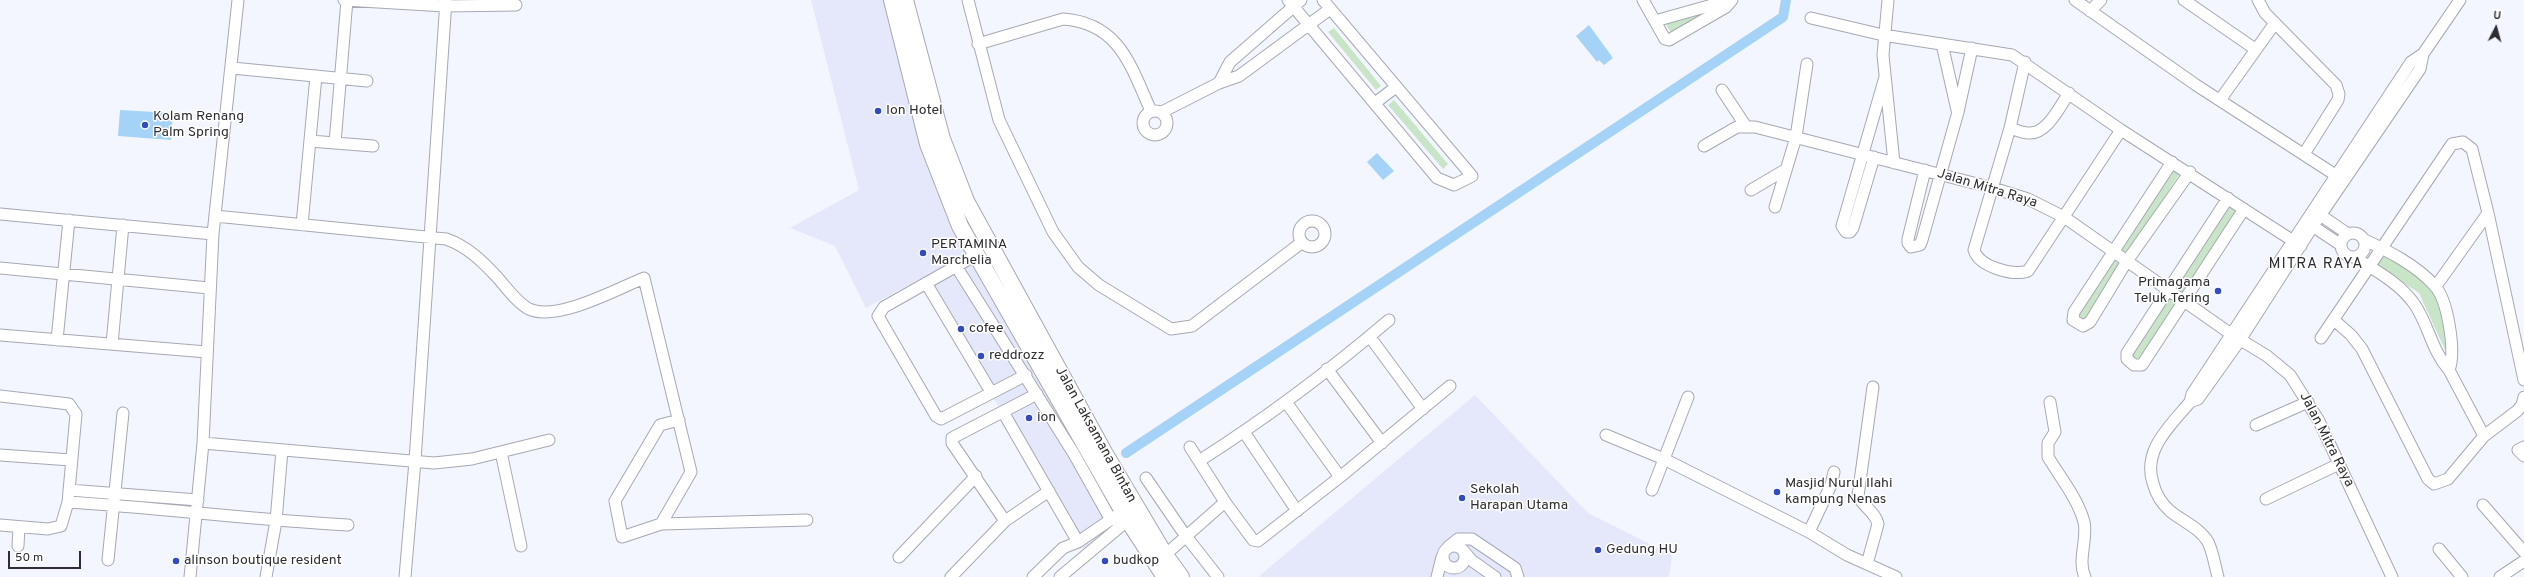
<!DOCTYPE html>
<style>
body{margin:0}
#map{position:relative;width:2524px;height:577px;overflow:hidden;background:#f4f6ff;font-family:Overpass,sans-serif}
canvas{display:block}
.north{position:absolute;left:2476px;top:8px;width:40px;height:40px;-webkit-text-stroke:3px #fff;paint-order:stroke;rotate:6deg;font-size:11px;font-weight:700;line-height:16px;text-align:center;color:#2d2d32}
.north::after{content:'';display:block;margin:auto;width:14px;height:18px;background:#2d2d32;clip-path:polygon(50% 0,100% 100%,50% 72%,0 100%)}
.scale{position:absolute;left:8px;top:551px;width:73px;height:18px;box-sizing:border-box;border:2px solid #2d2d32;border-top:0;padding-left:5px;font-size:12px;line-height:14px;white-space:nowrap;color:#2d2d32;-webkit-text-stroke:3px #fff;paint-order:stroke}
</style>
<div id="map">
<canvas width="2524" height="577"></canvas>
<div class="north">U</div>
<div class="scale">50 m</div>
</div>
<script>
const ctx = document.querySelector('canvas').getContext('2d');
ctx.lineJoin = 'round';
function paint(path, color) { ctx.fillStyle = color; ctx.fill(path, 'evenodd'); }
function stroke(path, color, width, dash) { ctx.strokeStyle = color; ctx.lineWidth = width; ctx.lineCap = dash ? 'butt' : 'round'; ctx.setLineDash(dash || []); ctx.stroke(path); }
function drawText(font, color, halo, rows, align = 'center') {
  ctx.font = font + ' Overpass,sans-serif'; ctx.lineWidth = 3; ctx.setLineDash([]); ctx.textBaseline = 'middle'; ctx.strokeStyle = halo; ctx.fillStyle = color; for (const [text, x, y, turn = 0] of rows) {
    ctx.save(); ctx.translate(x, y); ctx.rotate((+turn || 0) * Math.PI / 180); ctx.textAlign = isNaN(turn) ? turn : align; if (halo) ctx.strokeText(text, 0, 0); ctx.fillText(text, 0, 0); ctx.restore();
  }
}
const built = new Path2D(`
 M811,0H894L947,190L1132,519L1084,551L922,278L866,308L835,246L790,228L859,190Z
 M1475,395L1588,513L1672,555L1669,577H1258Z`);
const green = new Path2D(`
 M1725,7L1673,37L1665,22Z
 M1334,28L1381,86L1376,90L1328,32Z
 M1394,100L1448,164L1443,169L1388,105Z
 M2173,166L2181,172L2127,255L2118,250Z
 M2228,201L2240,208L2185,295L2173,288Z
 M2386,253L2437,287L2451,348L2445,350L2419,293L2377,266Z
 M2114,257L2123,263L2085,322L2076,316Z
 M2169,295L2180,302L2140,362L2130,355Z`);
const water = new Path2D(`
 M1589,25L1613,58L1604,65L1599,60L1597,62L1576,36Z
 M120,110L173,113L171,140L118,136Z
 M1377,153L1394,171L1383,180L1367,162Z`);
const canal = new Path2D(`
 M1126,453L1783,17L1786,0`);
const minor = new Path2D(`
 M344,0L445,6L516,5
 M968,0L999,120L1053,232L1078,267L1099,285L1171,329L1192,326L1301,243
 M1288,0L1437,178L1454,185L1472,176L1323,0
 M1643,0L1665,39L1669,40L1726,7L1732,0
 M1888,0L1883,55L1894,163
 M2075,0L2196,85L2337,176
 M2184,0L2255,49
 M2258,0L2265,13L2336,85L2339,94L2338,100L2304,154
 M2090,11L2101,0
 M1811,18L1883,35L2012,55L2121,130L2301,246
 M1655,21L1730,0
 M978,44L1063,19C1120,23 1131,67 1151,111
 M1942,44L1957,110
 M2025,62L2010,128L1974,250C1979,267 2013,276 2028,271L2121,130
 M232,68L367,81
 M1219,83L1230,62L1301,0
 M1722,90L1745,125
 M2220,100L2275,23
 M1375,103L1396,87
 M1143 123a12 12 0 1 1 24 0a12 12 0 1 1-24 0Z
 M1162,112L1219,83L1239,76L1330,9
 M2010,128C2016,130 2023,133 2028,133C2047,135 2060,106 2069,93
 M310,141L373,146
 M335,143L347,0
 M1704,146L1737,127H1755L1993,188L2028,199L2064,217L2231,334L2267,356L2290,375L2319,421L2392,577
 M1874,157L1853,228L1850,232H1846L1842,226L1885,77
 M2172,162L2074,312L2073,320L2083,326L2090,322L2127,261L2190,172
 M1925,170L1908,239V243L1911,247L1920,245L1922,240L1958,112L1972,48
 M1751,190L1785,170
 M2228,198L2127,353V359L2134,365H2142L2244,209
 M1775,207L1796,137L1807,64
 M2316,212L2348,234
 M0,214L213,234
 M215,216L446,239C467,246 482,261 497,277C506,287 517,303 529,309C557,322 617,289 644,278L691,472L661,524
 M1299 234a13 13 0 1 1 26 0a13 13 0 1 1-26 0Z
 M2308,223L2341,245
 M302,225L316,76
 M2341 245a12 12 0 1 1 24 0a12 12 0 1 1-24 0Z
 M2365,240C2388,251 2416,265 2434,285C2448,299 2456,352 2449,370
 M976,255L884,307L878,316L936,416L941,419L1026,375
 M2354,257C2375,270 2401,284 2415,305C2429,326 2431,349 2449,370L2484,436
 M956,266L1074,454L1111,520
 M0,268L209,288
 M926,283L991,392
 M2436,286L2488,213
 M2334,320L2351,335L2362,349L2428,479L2434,484L2448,479L2484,436L2517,411L2522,405L2524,397
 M0,335L207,352
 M1370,337L1423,409
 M2321,338L2452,144L2463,142L2472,149L2488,213L2524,380
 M57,340L69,220
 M112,344L123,225
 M1327,369L1382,443
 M0,396L69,404L76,414L68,502L61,526L48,529L0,525
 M1286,402L1340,477
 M2050,402L2055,432L2048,443V457C2060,477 2078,499 2084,522C2088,539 2077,561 2085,577
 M2190,402L2192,394L2411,62L2423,54
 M1003,412L1078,542
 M679,420L660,425L615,501L622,537L661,524L807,520
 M2256,425L2308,402
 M1244,432L1297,511
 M1606,435L1664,459L1809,532L1847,555L1896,577
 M203,443L434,463L472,459L549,440
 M1190,447L1225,502L1253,540L1258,541L1340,477L1450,386
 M2524,447L2518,450L2524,456
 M501,452L521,546
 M0,455L71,460
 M1199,461C1265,419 1329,371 1389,320
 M1146,478L1185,535L1218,577
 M69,490L198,500
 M1652,490L1688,397
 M2266,499L2339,464
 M68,502C162,508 255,520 348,525
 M2483,505L2524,552
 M1005,521L952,443V438L1037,394
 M1809,532L1831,485L1834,472
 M1443 557a11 11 0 1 1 22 0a11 11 0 1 1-22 0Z
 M18,546L19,527
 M1448,547L1458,539H1472L1515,568L1518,577
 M2439,549L2462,577
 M1463,550L1471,560L1495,577
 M1165,555L1225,502
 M899,557L976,476
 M108,560L123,413
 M1867,564L1878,524C1875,511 1863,507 1858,496L1873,387
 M190,577L203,443L213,234L238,0
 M266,577L276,521L282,450
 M405,577L415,461L446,0
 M951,577L1005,521L1049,491
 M1033,577L1063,548L1078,542L1116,516
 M1060,577L1128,520
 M1437,577L1442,557
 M2218,577C2215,566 2213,552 2208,542C2200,528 2182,521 2170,511C2161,503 2156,495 2153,483C2142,450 2171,425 2190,402L2198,399L2240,340L2313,226L2420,69L2423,54L2460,0
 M2500,577L2524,561`);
const secondary = new Path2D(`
 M892,0L928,144L960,226L1128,520L1165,577
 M905,0L942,139L966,201L1105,454L1165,555L1181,577`);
const markers = [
 [878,111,4,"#334cbd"],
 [145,125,4,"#334cbd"],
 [923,253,4,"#334cbd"],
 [2218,291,4,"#334cbd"],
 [961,329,4,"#334cbd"],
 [981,356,4,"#334cbd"],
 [1029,418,4,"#334cbd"],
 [1777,492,4,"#334cbd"],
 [1462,498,4,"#334cbd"],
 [1598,550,4,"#334cbd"],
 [176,561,4,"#334cbd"],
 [1105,561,4,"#334cbd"]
];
const poiNames = [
 ["Ion Hotel",886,111],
 ["Kolam Renang",153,117],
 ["Palm Spring",153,133],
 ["PERTAMINA",931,245],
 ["Marchelia",931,261],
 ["Primagama",2210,283,"right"],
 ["Teluk Tering",2210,299,"right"],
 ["cofee",969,329],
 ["reddrozz",989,356],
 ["ion",1037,418],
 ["Masjid Nurul Ilahi",1785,484],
 ["kampung Nenas",1785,500],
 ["Sekolah",1470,490],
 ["Harapan Utama",1470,506],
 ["Gedung HU",1606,550],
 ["alinson boutique resident",184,561],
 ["budkop",1113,561]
];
const streetNames = [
 ["Jalan Mitra Raya",1987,189,17],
 ["Jalan Laksamana Bintan",1095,435,61],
 ["Jalan Mitra Raya",2326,440,63]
];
const neighbourhoodNames = [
 ["MITRA RAYA",2316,265]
];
paint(built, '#e5e8fb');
paint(green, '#c8e6c7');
paint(water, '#a5d3f7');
stroke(canal, '#a5d3f7', 10);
stroke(minor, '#a6a8b3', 13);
stroke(secondary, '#a6a8b3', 18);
stroke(minor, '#fff', 11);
stroke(secondary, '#fff', 16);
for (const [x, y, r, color] of markers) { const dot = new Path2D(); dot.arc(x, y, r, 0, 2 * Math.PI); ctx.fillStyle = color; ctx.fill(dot); stroke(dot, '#fff', 1.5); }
drawText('14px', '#2d2d32', '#fff', poiNames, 'left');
drawText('14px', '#2d2d32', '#fff', streetNames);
ctx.letterSpacing = '1px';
drawText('15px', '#2d2d32', '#fff', neighbourhoodNames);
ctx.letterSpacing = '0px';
</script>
